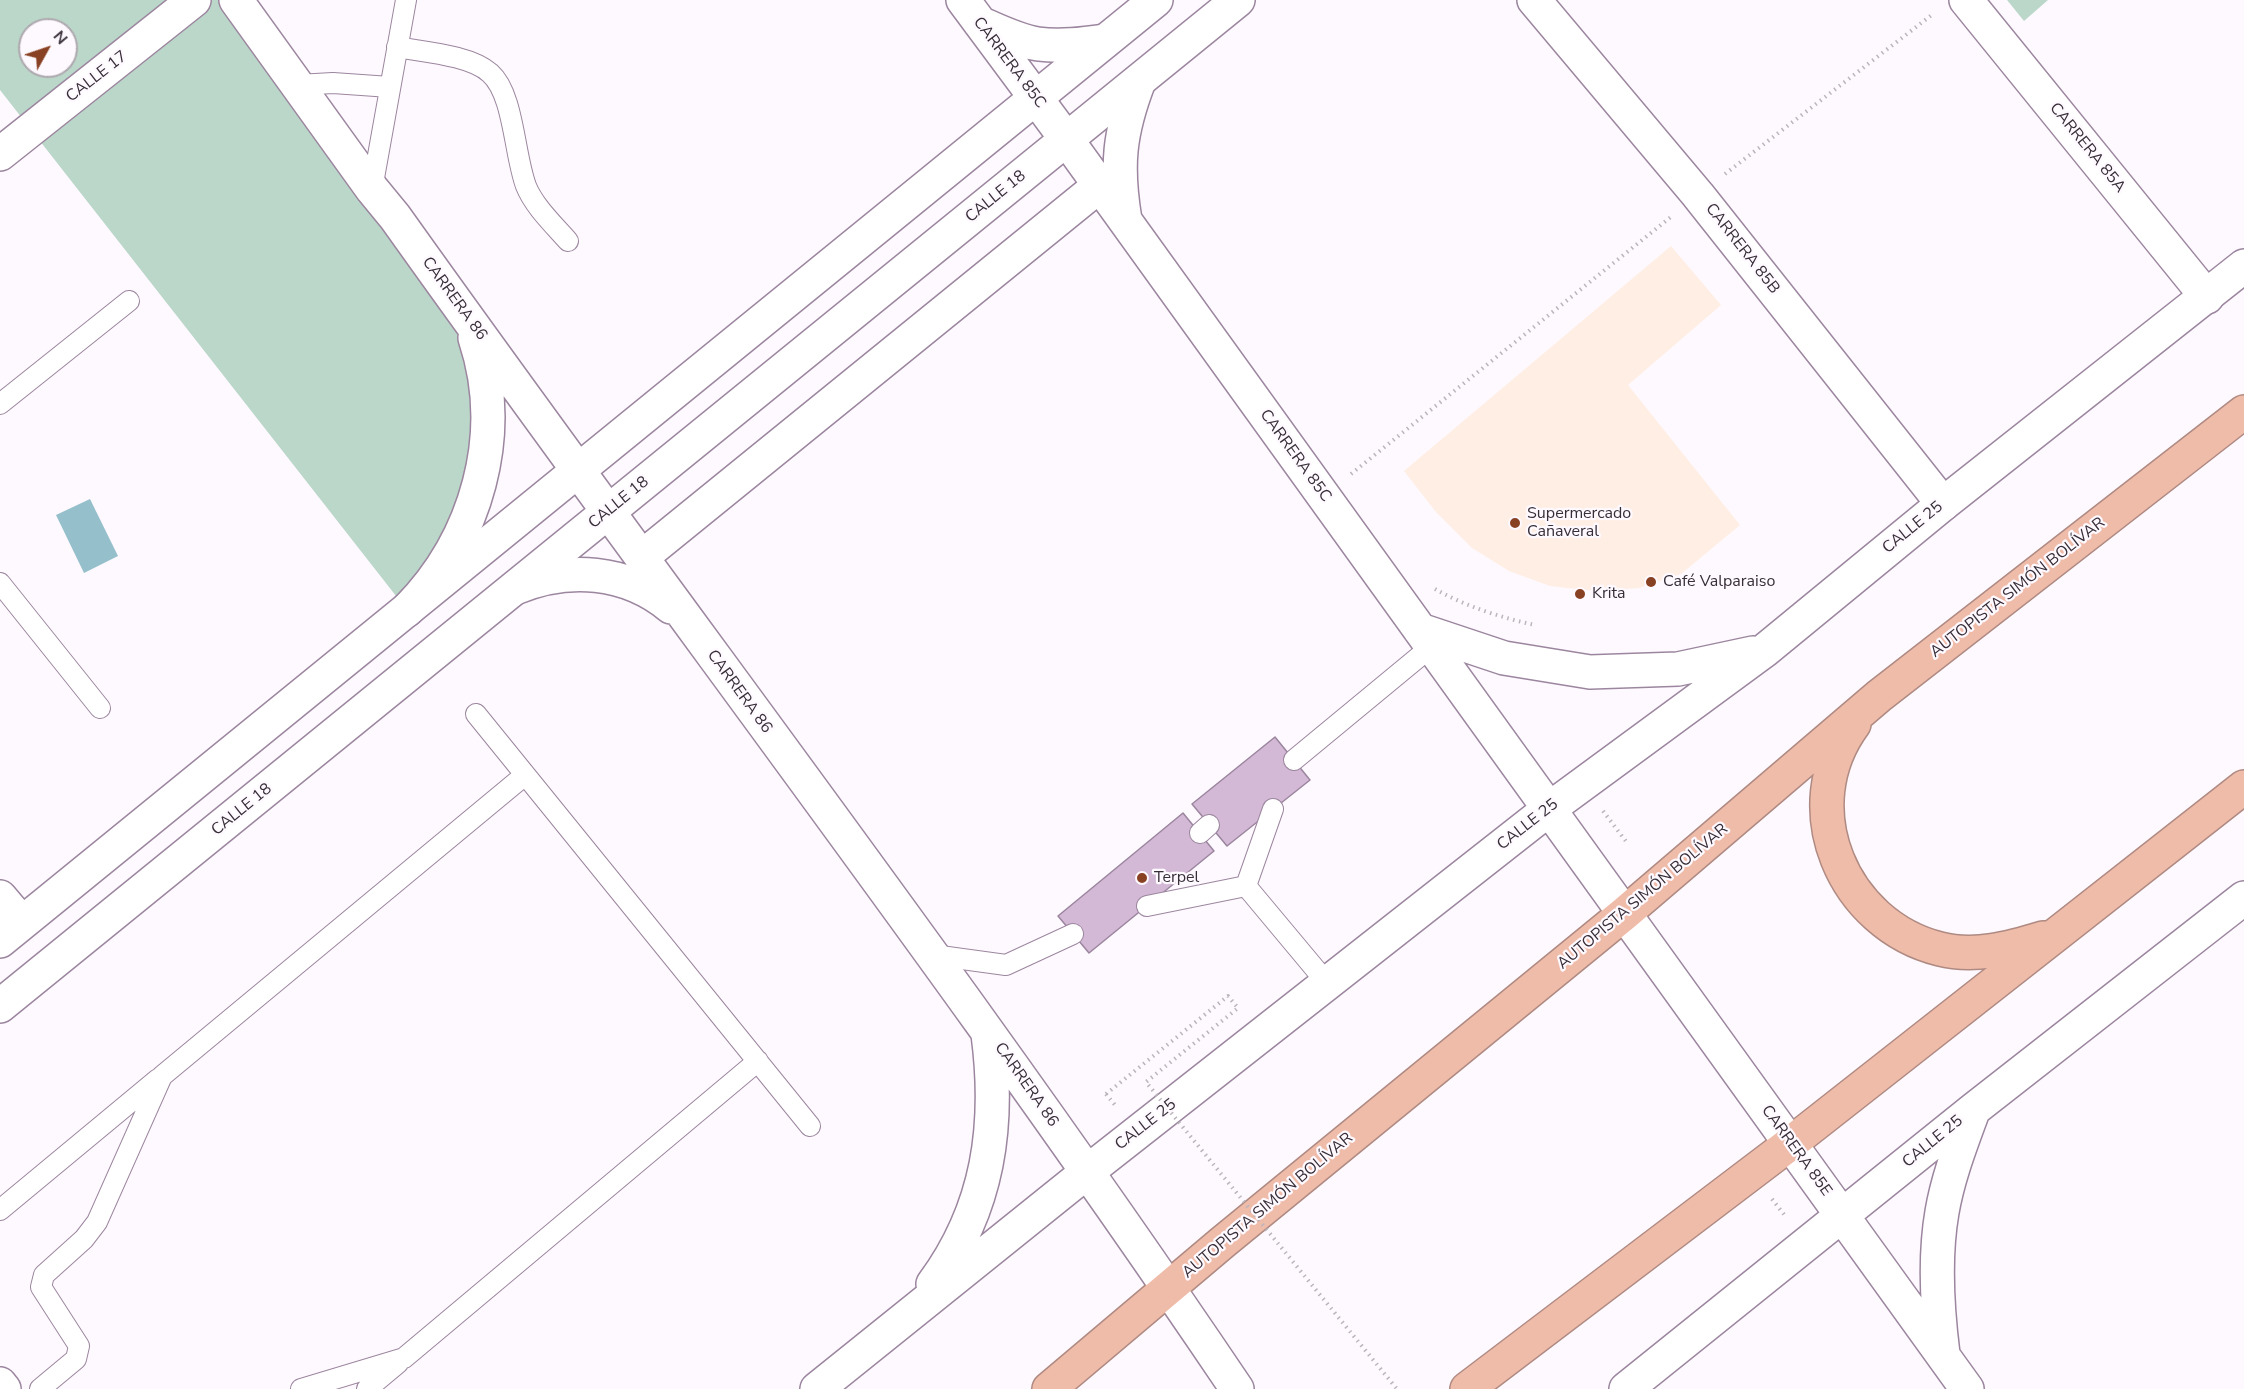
<!DOCTYPE html>
<meta charset="utf-8">
<style>
body{margin:0}
#map{position:relative;width:2244px;height:1389px;overflow:hidden;background:#fef9ff;font-family:"Nunito Sans",sans-serif}
canvas{display:block}
.north{position:absolute;left:18px;top:18px;width:60px;height:60px;box-sizing:border-box;background:#fef9ff;border:2px solid #aea8af;border-radius:50%;rotate:50deg;font-size:16px;font-weight:700;line-height:24px;text-align:center;color:#372e38}
.north::after{content:'';display:block;margin:auto;width:21px;height:27px;background:#894123;clip-path:polygon(50% 0,100% 100%,50% 72%,0 100%)}
</style>
<div id="map">
<canvas width="2244" height="1389"></canvas>
<div class="north">N</div>
</div>
<script>
const ctx = document.querySelector('canvas').getContext('2d');
ctx.lineJoin = 'round';
function paint(path, color) { ctx.fillStyle = color; ctx.fill(path, 'evenodd'); }
function stroke(path, color, width, dash) { ctx.strokeStyle = color; ctx.lineWidth = width; ctx.lineCap = dash ? 'butt' : 'round'; ctx.setLineDash(dash || []); ctx.stroke(path); }
function drawText(font, color, halo, rows, align = 'center') {
  ctx.font = font + ' "Nunito Sans",sans-serif'; ctx.lineWidth = 4.5; ctx.setLineDash([]); ctx.textBaseline = 'middle'; ctx.strokeStyle = halo; ctx.fillStyle = color; for (const [text, x, y, turn = 0] of rows) {
    ctx.save(); ctx.translate(x, y); ctx.rotate((+turn || 0) * Math.PI / 180); ctx.textAlign = isNaN(turn) ? turn : align; if (halo) ctx.strokeText(text, 0, 0); ctx.fillText(text, 0, 0); ctx.restore();
  }
}
const commercial = new Path2D(`
 M1671,246L1721,305L1628,385L1740,525L1681,574L1639,588L1595,591L1550,586L1509,571L1472,548L1436,512L1404,471Z`);
const green = new Path2D(`
 M0,0H236L470,322L486,450L407,610L0,90ZM30,30H66V66H30Z
 M2007,0H2048L2024,21Z`);
const water = new Path2D(`
 M90,499L118,556L84,573L56,515Z`);
const building = new Path2D(`
 M1275,737L1310,780L1227,846L1192,804Z
 M1183,813L1214,851L1089,953L1058,916Z`);
const path = new Path2D(`
 M1725,174L1933,14
 M1351,474L1672,216
 M1435,589C1465,606 1502,618 1535,625
 M1603,811L1628,844
 M1106,1094L1115,1105
 M1772,1199L1786,1217`);
const lane = new Path2D(`
 M397,47C423,52 470,55 490,73C514,94 514,154 526,186C534,206 553,224 568,241
 M297,85L333,83L390,87
 M372,189L406,0
 M0,404L129,301
 M0,583L100,708
 M476,714L810,1126
 M1294,760L1432,646
 M1200,833L1209,825
 M1246,886L1327,983
 M1147,906L1246,886L1273,809
 M933,955L1006,965L1073,934
 M0,1210L158,1079
 M40,1389L76,1359L79,1346L41,1287L44,1275L84,1239L97,1222L162,1076L525,775
 M301,1389L404,1358L758,1061
 M367,1389L398,1363`);
const street = new Path2D(`
 M1534,0L1698,195L1943,504
 M1966,0L2207,297
 M0,154L194,0
 M642,557L1099,186
 M0,897L22,923
 M0,941L1156,0
 M0,1006L1238,0
 M0,1384L4,1389`);
const secondary = new Path2D(`
 M236,0L372,189L395,217C674,609 968,990 1237,1389
 M963,0L1067,140L1967,1389
 M980,23C998,31 1018,41 1038,44C1060,47 1083,44 1105,41
 M1125,220C1116,166 1119,133 1139,81
 M515,588C568,566 626,570 671,607
 M407,610C477,539 507,434 475,338
 M1420,630L1504,658L1590,672L1678,669L1753,653
 M933,1284C989,1208 1000,1125 988,1034
 M1943,1354C1937,1307 1934,1258 1942,1212C1948,1177 1961,1144 1973,1111
 M817,1389L1087,1172L1549,809L1764,651L1943,504L2244,266
 M1626,1389L1973,1110L2244,898`);
const highway = new Path2D(`
 M1854,724C1792,808 1843,925 1940,949C1975,958 2010,948 2043,938
 M1049,1389L1223,1242L1624,914L1879,696L2244,412
 M1467,1389L1791,1143L2244,787`);
const pathBridge = new Path2D(`
 M1106,1094L1228,996L1238,1008L1146,1082L1397,1389`);
const markers = [
 [1515,523,6,"#894123"],
 [1651,582,6,"#894123"],
 [1580,594,6,"#894123"],
 [1142,878,6,"#894123"]
];
const streetNames = [
 ["CARRERA 85C",1009,63,53],
 ["CALLE 17",97,77,-38],
 ["CARRERA 85A",2087,148,51],
 ["CALLE 18",996,197,-39],
 ["CARRERA 85B",1742,249,52],
 ["CARRERA 86",454,299,54],
 ["CARRERA 85C",1295,456,54],
 ["CALLE 18",619,503,-39],
 ["CALLE 25",1913,528,-39],
 ["AUTOPISTA SIMÓN BOLÍVAR",2018,588,-38],
 ["CARRERA 86",739,692,54],
 ["CALLE 18",242,810,-39],
 ["CALLE 25",1528,825,-38],
 ["AUTOPISTA SIMÓN BOLÍVAR",1643,897,-40],
 ["CARRERA 86",1026,1085,55],
 ["CALLE 25",1146,1125,-38],
 ["CALLE 25",1933,1142,-39],
 ["CARRERA 85E",1796,1151,54],
 ["AUTOPISTA SIMÓN BOLÍVAR",1268,1206,-40]
];
const poiNames = [
 ["Supermercado",1527,514],
 ["Cañaveral",1527,532],
 ["Café Valparaiso",1663,582],
 ["Krita",1592,594],
 ["Terpel",1154,878]
];
paint(commercial, '#ffeee3');
paint(green, '#bbd7c9');
paint(water, '#95bfcb');
paint(building, '#d3b9d6');
stroke(building, '#9b859e', 1.5);
stroke(lane, '#9c869f', 22);
stroke(street, '#9c869f', 36);
stroke(secondary, '#9c869f', 36);
stroke(highway, '#af8a82', 36);
stroke(path, '#bbb5bc', 4, [1.5, 4.5]);
stroke(lane, '#fff', 20);
stroke(street, '#fff', 33);
stroke(secondary, '#fff', 33);
stroke(highway, '#efbcaa', 33);
stroke(pathBridge, '#bbb5bc', 4, [1.5, 4.5]);
for (const [x, y, r, color] of markers) { const dot = new Path2D(); dot.arc(x, y, r, 0, 2 * Math.PI); ctx.fillStyle = color; ctx.fill(dot); stroke(dot, '#fef9ff', 2); }
drawText('16px', '#372e38', '#fef9ff', streetNames);
drawText('16px', '#372e38', '#fef9ff', poiNames, 'left');
</script>
